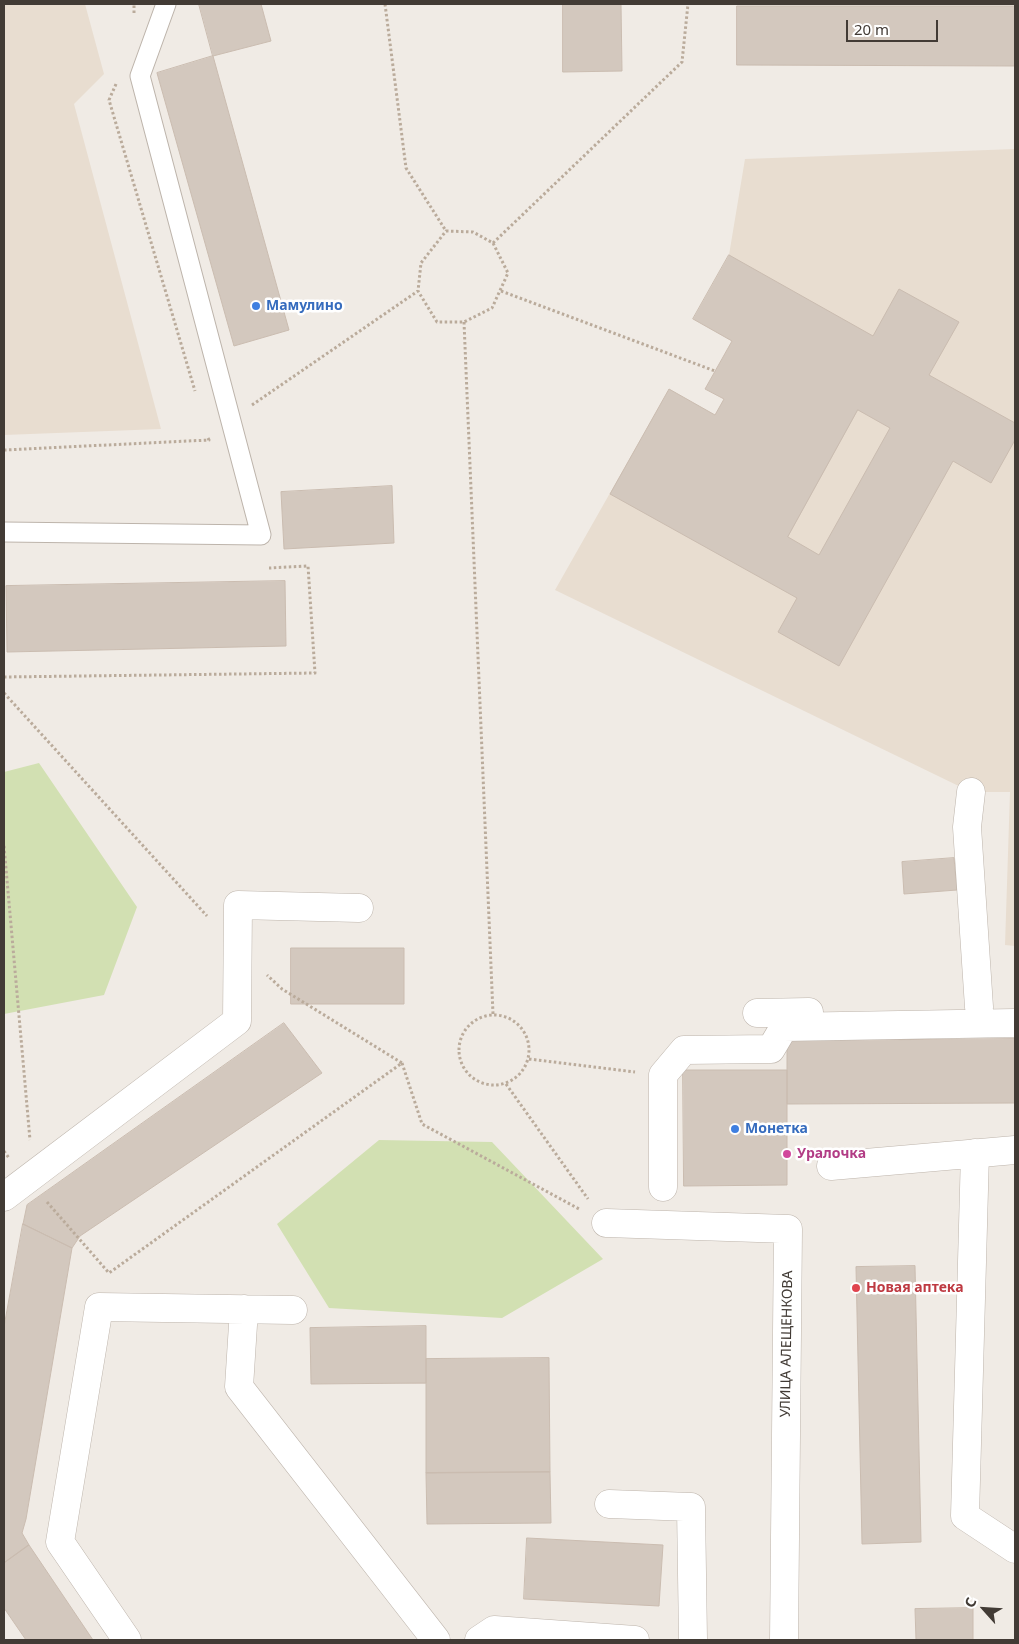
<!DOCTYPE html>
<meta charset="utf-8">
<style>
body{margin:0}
#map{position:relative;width:1019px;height:1644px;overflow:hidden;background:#f0ebe5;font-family:"Noto Sans",sans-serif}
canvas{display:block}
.frame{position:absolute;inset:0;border:5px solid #423b35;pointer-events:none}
.north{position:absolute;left:959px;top:1584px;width:50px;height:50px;-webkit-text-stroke:4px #fff;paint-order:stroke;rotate:296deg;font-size:14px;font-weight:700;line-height:20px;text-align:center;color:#423b35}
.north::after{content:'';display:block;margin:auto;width:18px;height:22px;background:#423b35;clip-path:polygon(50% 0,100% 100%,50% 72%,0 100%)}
.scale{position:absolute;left:846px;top:20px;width:92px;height:22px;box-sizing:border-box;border:2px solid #423b35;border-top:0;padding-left:6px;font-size:15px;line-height:18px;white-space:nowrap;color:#423b35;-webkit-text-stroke:4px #fff;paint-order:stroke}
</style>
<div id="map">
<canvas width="1019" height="1644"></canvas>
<div class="frame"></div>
<div class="north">С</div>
<div class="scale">20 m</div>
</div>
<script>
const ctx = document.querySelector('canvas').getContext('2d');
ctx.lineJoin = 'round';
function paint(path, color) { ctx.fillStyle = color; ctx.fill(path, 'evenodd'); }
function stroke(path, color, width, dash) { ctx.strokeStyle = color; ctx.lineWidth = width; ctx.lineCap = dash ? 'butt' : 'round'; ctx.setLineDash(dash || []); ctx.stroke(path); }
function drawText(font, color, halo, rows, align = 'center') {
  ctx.font = font + ' "Noto Sans",sans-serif'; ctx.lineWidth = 5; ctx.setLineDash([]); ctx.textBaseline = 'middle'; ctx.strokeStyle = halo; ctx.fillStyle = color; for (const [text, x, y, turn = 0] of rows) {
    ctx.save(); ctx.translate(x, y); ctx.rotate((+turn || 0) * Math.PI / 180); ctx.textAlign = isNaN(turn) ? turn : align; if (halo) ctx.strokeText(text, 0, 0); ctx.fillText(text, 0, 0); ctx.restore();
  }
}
const education = new Path2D(`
 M4,4H85L104,74L74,104L161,429L4,435Z
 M1015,149V946L1005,945L1010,792H971L555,590L669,389L715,415L724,399L732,341L693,319L729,255L745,159Z`);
const green = new Path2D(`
 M39,763L137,907L104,995L4,1014V772Z
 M379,1140L492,1142L603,1259L502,1318L329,1308L277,1224Z`);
const building = new Path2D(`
 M199,4H261L271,41L213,56Z
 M563,4H621L622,71L563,72Z
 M737,6H1015V66L737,65Z
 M213,56L289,330L234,346L157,73Z
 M729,255L873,336L899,289L959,322L929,375L1015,423V440L991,483L953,461L839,666L778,632L797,598L610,494L669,389L715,415L724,399L705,389L732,341L693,319ZM858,410L890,428L819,555L788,537Z
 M392,486L394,543L284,549L281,492Z
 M285,581L286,646L7,652L6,586Z
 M954,858L957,890L904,894L902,862Z
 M291,948H404V1004H291Z
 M284,1023L322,1073L80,1236L72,1248L23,1224L27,1205Z
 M1015,1039V1103L787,1104V1041Z
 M683,1070H787V1185L684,1186Z
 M23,1224L72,1248L26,1519L22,1533L29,1545L4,1563V1327Z
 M915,1266L921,1542L862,1544L856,1267Z
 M426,1326V1383L311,1384L310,1328Z
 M549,1358L550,1472L426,1473V1359Z
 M550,1472L551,1523L427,1524L426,1473Z
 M527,1538L663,1545L659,1606L524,1599Z
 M29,1545L93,1640H26L4,1608V1563Z
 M973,1608V1640H916L915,1609Z`);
const path = new Path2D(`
 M385,4L406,168L446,231
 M134,13V4
 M116,84L109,100L195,391
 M446,231L473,232L493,243L508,273L492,308L464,322H437L418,291L421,263Z
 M493,243L682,62L688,4
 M501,291L715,371
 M464,322L493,1014
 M252,405L418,291
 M4,450L209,440L208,438
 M4,677L315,673L308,566L269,568
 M4,693L207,916
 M4,846L30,1140
 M459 1050a35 35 0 1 1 70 0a35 35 0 1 1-70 0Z
 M529,1059L635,1072
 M402,1063L422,1124L581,1210
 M506,1084L588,1199
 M4,1151L9,1158
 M47,1202L109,1273L402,1063L282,989L267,975`);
const lane = new Path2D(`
 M4,532L261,535L140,76L166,4`);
const street = new Path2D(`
 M971,792L967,827L979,1007
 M757,1013L809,1012
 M975,1153L965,1516L1015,1549
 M831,1166L1015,1150
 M663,1187V1075L684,1050L771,1049L784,1027L1015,1023
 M4,1197L237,1021L238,905L359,908
 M606,1223L788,1229L784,1640
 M244,1309L239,1387L436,1640
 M609,1504L691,1507L693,1640
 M127,1640L60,1542L99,1307L293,1310
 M479,1640L494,1630L635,1640`);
const markers = [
 [256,306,5,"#3f7fe0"],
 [735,1129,5,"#3f7fe0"],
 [787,1154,5,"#d1479c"],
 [856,1288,5,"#e0444e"]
];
const shopNames = [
 ["Мамулино",266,306],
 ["Монетка",745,1129]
];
const hotelNames = [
 ["Уралочка",797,1154]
];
const healthNames = [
 ["Новая аптека",866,1288]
];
const streetNames = [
 ["УЛИЦА АЛЕЩЕНКОВА",787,1344,-89]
];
paint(education, '#e8ddd0');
paint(green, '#d2e0b2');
paint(building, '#d3c8be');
stroke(building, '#cabcb0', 1);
stroke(lane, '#bdb4ab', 21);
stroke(street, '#bdb4ab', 29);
stroke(path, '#baab9b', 3, [2.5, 2.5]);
stroke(lane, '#fff', 19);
stroke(street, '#fff', 28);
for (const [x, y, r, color] of markers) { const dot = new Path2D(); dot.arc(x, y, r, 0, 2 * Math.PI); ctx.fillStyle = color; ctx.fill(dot); stroke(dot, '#fff', 2); }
drawText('bold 14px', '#366cbe', '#fff', shopNames, 'left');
drawText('bold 14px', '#b23c85', '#fff', hotelNames, 'left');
drawText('bold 14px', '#be3a42', '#fff', healthNames, 'left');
drawText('14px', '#423b35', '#fff', streetNames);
</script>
